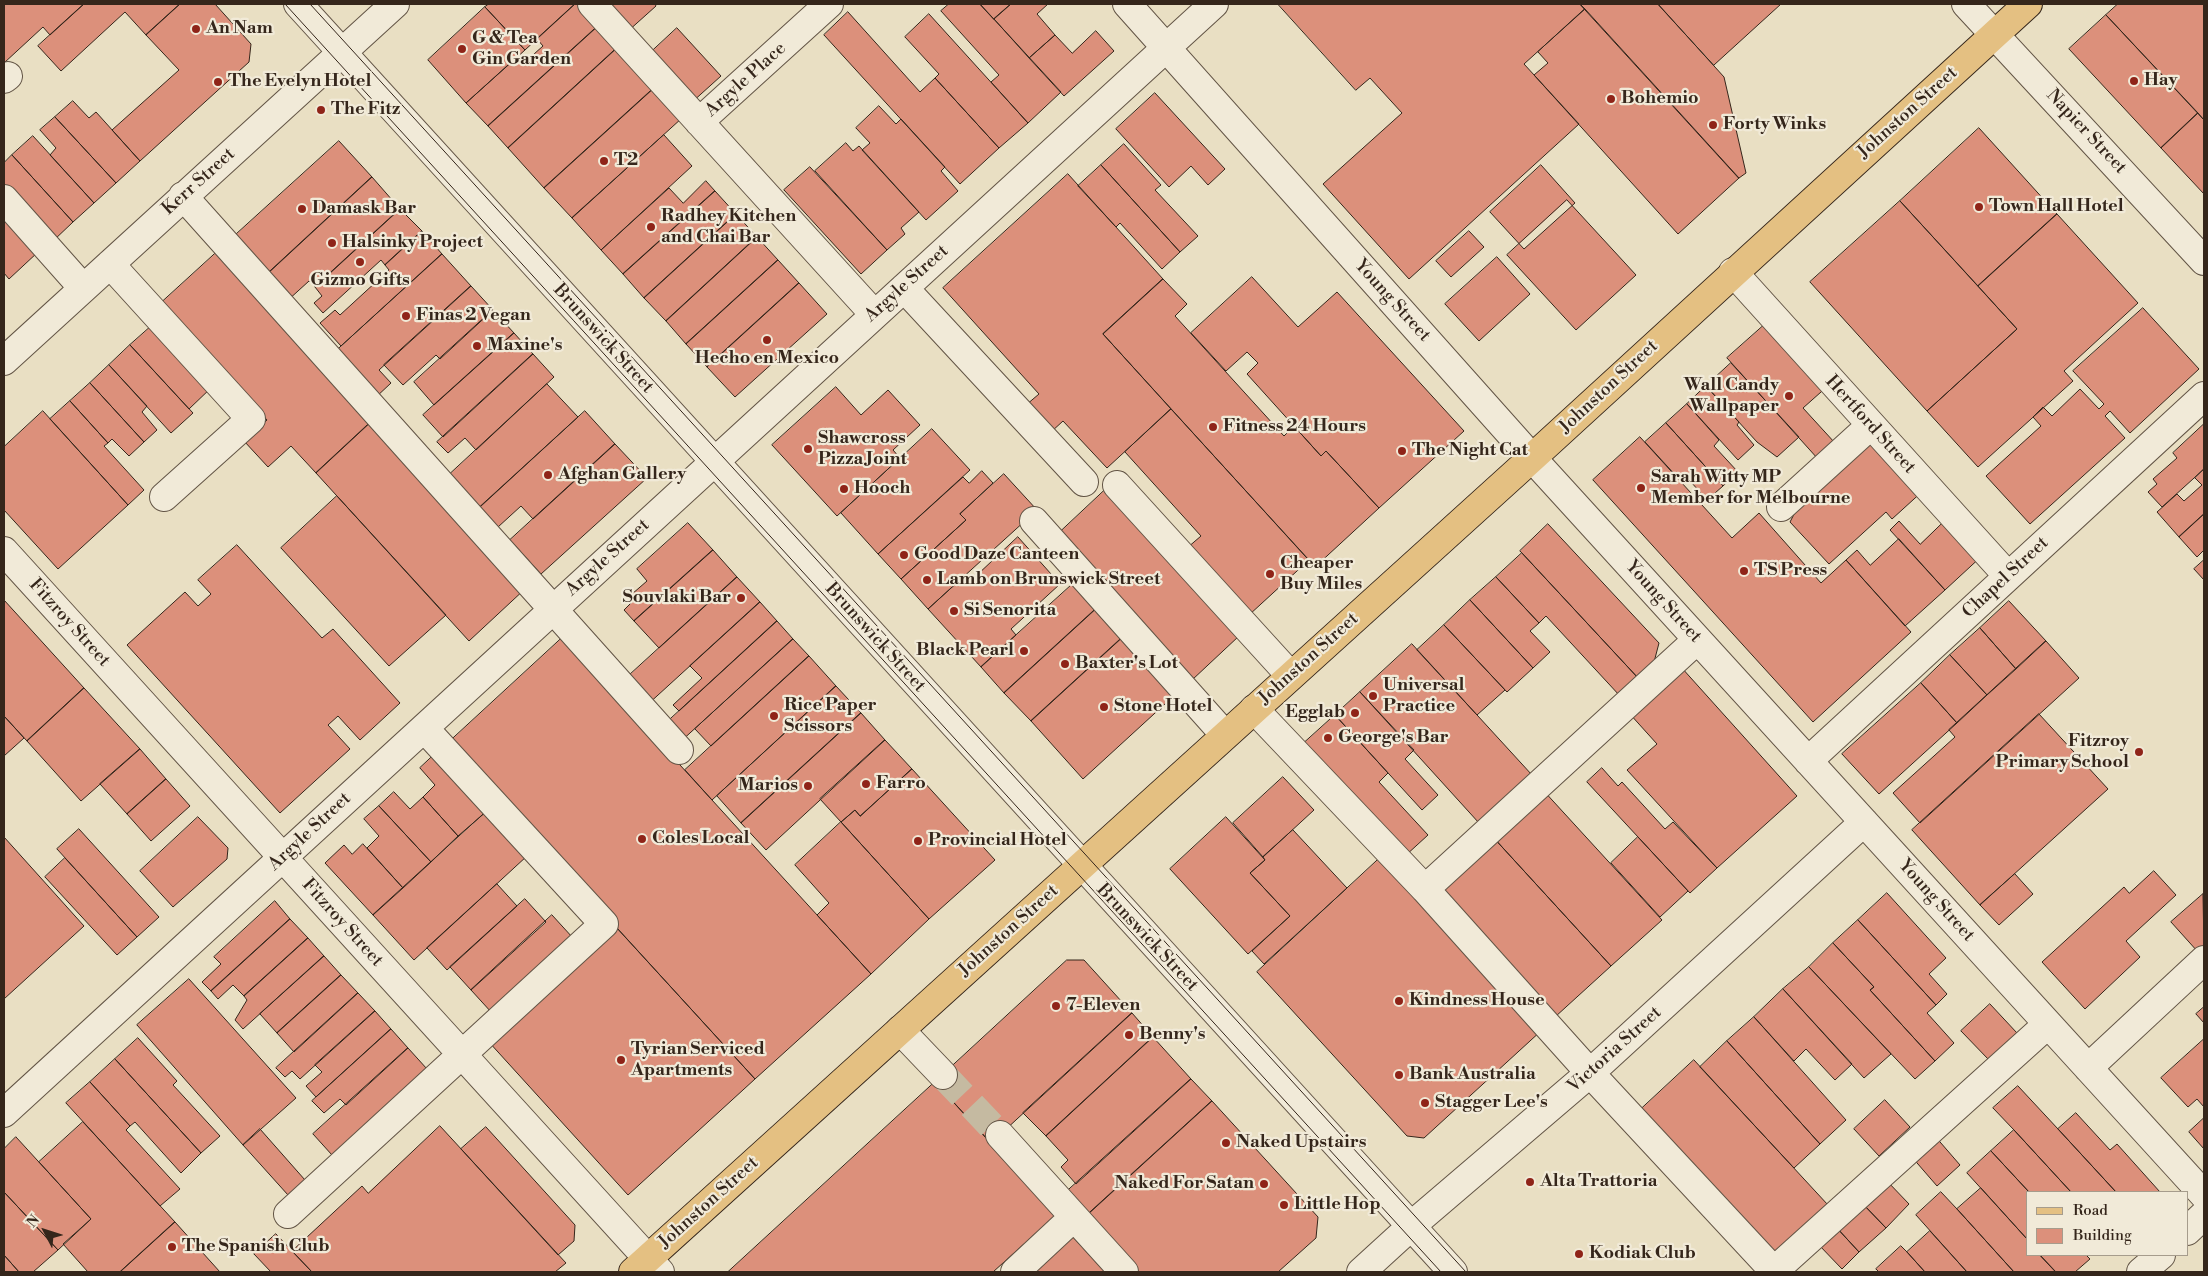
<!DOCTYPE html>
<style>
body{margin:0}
#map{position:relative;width:2208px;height:1276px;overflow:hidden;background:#e9dfc3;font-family:"Libre Bodoni",serif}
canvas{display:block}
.frame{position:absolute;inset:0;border:5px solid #35261b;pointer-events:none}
.legend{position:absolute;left:2026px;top:1191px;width:162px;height:65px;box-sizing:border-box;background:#f1ead8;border:1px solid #a69c8c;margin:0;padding:6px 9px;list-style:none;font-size:15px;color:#35261b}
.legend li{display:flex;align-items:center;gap:10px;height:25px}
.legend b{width:25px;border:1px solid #a69c8c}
.north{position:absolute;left:20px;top:1206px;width:50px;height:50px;-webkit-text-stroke:4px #f1ead8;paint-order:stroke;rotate:310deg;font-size:14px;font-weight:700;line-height:20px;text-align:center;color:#35261b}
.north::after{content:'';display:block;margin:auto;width:18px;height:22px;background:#35261b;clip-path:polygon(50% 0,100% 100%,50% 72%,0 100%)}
</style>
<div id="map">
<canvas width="2208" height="1276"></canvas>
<div class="frame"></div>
<ul class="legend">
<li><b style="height:6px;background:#e4c082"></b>Road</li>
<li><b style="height:14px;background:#dc907b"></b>Building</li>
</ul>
<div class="north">N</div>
</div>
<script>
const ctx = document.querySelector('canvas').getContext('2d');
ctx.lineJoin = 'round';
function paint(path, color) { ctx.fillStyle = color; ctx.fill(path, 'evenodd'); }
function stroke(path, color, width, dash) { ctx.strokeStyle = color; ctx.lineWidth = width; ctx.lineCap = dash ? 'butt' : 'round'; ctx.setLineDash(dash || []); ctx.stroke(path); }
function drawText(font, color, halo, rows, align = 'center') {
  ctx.font = font + ' "Libre Bodoni",serif'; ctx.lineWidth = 4.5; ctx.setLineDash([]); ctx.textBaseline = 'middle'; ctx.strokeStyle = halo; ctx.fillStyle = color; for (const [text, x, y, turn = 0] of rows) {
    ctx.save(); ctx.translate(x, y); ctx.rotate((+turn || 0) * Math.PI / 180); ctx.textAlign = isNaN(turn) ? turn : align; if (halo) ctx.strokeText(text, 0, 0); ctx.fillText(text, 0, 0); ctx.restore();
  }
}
const building = new Path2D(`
 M4,4H84L50,35L43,27L4,63Z
 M84,4H180L146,35L125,12L61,71L38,46Z
 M180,4H215L251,44L249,62L140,161L112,130L179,70L146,35Z
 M489,4H575L525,50L485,7Z
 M575,4H578L598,26L488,126L466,103L519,55L525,62L543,46L537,39Z
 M601,4H655L656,6L627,32Z
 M949,4H980L1061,92L1028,123L991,82L999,75L941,11Z
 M980,4H1011L994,19Z
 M1011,4H1048L1037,14L1055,35L1029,58L994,19Z
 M1278,4H1580L1585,9L1524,64L1579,124L1409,279L1323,184L1402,113L1370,78L1356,90Z
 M1580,4H1658L1724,77L1746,173L1739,178Z
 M1658,4H1781L1714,65Z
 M2118,4H2204V120L2106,15Z
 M485,7L525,50L466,103L428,60Z
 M1585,9L1739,178L1678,234L1534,75L1548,63L1538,52Z
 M848,12L920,92L935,78L999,148L960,184L824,35Z
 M929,14L1028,123L999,148L935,78L939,74L905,37Z
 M2106,15L2198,113L2161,148L2069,49Z
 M598,26L618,47L508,148L488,126Z
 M677,28L721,76L691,103L648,55Z
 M1096,31L1114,51L1064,96L1029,58L1055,35L1072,53Z
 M618,47L654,88L544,188L508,148Z
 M654,88L682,118L572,218L544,188Z
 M1155,93L1225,169L1208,185L1191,166L1169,187L1116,129Z
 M73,101L89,118L96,112L140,161L116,183L55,117Z
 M879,106L896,124L901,119L945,167L941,171L958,191L926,220L862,150L870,143L856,128Z
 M2198,113L2204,120V194L2161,148Z
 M55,117L116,183L94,203L50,155L56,148L40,130Z
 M1979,128L2057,214L1978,286L1900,201Z
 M664,135L692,166L601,250L572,218Z
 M33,136L94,203L73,222L12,155Z
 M339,141L372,177L264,277L230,240Z
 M846,143L853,151L859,146L919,212L901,228L905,234L887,250L815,171Z
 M1124,144L1161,185L1155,190L1198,236L1180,252L1101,165Z
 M12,155L73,222L53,241L4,187V163Z
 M1101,165L1180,252L1162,269L1120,223L1116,227L1078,186Z
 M1541,165L1575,203L1524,249L1490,212Z
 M810,167L887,250L861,274L784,190Z
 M1068,174L1163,279L1103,334L1171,409L1107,468L1063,421L1051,432L1026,405L1039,394L943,288Z
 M372,177L400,209L315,287L309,281L287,301L264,277Z
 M706,181L715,191L623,274L601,250L669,188L683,203Z
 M715,191L736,214L644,298L623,274Z
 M1567,200L1636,275L1576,330L1507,255Z
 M1900,201L2017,329L1927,411L1810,282Z
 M400,209L422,231L385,265L381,260L323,313L314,303L322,296L315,287Z
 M736,214L757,237L666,321L644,298Z
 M2057,214L2138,303L2064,371L2073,381L1978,467L1927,411L2017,329L1978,286Z
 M4,215L38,252L9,279L4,273Z
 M422,231L442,254L341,346L320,323L335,310L340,315L389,270L385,265Z
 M1469,231L1484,247L1451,277L1436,261Z
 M757,237L778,260L686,344L666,321Z
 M218,251L373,420L316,473L291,446L268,467L244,441L267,420L161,303Z
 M442,254L471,286L379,370L391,383L375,398L334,353Z
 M1497,257L1530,294L1479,341L1445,304Z
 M778,260L799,283L707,367L686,344Z
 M1252,277L1298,327L1337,292L1464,431L1379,508L1326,451L1321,456L1247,374L1258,363L1247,352L1226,371L1191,333Z
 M1163,279L1187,304L1175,316L1284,436L1294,426L1321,456L1326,451L1379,508L1315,567L1103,334Z
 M799,283L827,314L735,397L707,367Z
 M471,286L493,310L440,359L436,355L403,385L384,365Z
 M2143,308L2199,369L2130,433L2110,411L2105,416L2125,438L2030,524L1986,476L2041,426L2033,417L2043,407L2052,416L2080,389L2099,409L2104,404L2073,371Z
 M493,310L514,333L434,405L414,382Z
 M1771,319L1830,384L1803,408L1835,443L1818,459L1727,358Z
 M156,322L213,386L189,409L130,345Z
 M514,333L533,354L443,437L423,415Z
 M130,345L193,413L171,433L109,365Z
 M533,354L554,377L476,450L465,438L448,453L437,442Z
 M1731,363L1799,437L1777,457L1757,442L1706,386Z
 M109,365L147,406L142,412L157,430L144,442L90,383Z
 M90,383L144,442L129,456L112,439L108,443L70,401Z
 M547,384L578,417L480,507L450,474Z
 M1706,386L1739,422L1737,425L1754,445L1738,460L1687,404Z
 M836,387L861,415L888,390L920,425L893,450L900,458L837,516L772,445Z
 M70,401L108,443L104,446L144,490L128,505L50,419Z
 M1687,404L1719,440L1714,446L1738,472L1723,486L1666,423Z
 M1171,409L1309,560L1249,615L1187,548L1201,536L1125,452Z
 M43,411L128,505L58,569L4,510V447Z
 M585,411L615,444L533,519L521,506L498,527L480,507Z
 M373,420L526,588L469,641L316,473Z
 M1666,423L1723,486L1707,500L1683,473L1678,478L1645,442Z
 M2204,424V469L2162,507L2148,492L2157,484L2153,479L2177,458L2173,453Z
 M932,429L970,470L878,554L841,513Z
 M1873,432L1925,489L1892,519L1886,512L1829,564L1790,522L1803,497Z
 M1640,437L1732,538L1759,513L1821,583L1846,560L1911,632L1813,722L1593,480Z
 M615,444L647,478L541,574L510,540Z
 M2204,469V514L2179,537L2157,512L2177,494L2184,501L2202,485L2195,478Z
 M982,471L993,483L960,514L966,520L901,579L878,554L963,477L969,483Z
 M1004,474L1037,510L928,609L901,579L966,520L960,514Z
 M1106,489L1239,636L1192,680L1058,534Z
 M337,496L446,615L389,666L281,548Z
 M2204,514V550L2197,557L2179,537Z
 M1950,516L1984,554L1945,590L1890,530L1899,521L1920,544Z
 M688,523L713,550L634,621L624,610L636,598L632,594L647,581L637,569Z
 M1548,524L1659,643L1653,666L1639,679L1520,551Z
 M1018,537L1060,584L1011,629L1016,635L981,667L928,609L963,577L968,583Z
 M1899,539L1945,590L1905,626L1846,560L1857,550L1870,565Z
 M237,545L322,638L333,629L400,703L360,740L338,716L328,725L350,749L280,813L127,645L185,592L198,606L211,594L198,580Z
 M713,550L737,577L659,648L634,621Z
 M1522,553L1639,679L1620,696L1546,616L1539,623L1496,577Z
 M2204,560V580L2194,569Z
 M737,577L760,602L646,706L623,681Z
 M1496,577L1539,623L1530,631L1550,652L1533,668L1470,600Z
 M1076,581L1099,606L1004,693L981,667Z
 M4,600L84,688L27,741L4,716Z
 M1470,600L1533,668L1507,692L1444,625Z
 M2009,601L2046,641L2016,669L1980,628Z
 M760,602L777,621L679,711L673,705L702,678L690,666Z
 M1099,606L1125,635L1031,721L1004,693Z
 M777,621L793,639L679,743L664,725Z
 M1444,625L1505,690L1477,715L1417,650Z
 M1980,628L2016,669L1987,695L1950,655Z
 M1125,635L1178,692L1083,779L1031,721Z
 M563,637L871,974L755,1079L448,743Z
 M793,639L809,656L711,746L695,729Z
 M2046,641L2079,678L1920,823L1893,793L1955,737L1949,730Z
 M1412,644L1532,775L1479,823L1360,692Z
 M1950,655L1987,695L1957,723L1921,683Z
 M809,656L836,686L712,800L685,770Z
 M1681,667L1797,796L1717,868L1627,770L1657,744L1629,713Z
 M1921,683L1957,723L1879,794L1842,754Z
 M836,686L861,713L741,823L717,796Z
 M84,688L140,749L81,801L27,741Z
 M1360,692L1414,750L1405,759L1438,795L1422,810L1335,715Z
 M861,713L885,740L766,850L741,823Z
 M2039,714L2108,789L1980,905L1912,830Z
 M1335,715L1388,773L1379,782L1428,835L1405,856L1304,743Z
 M4,716L24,738L4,756Z
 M885,740L912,769L860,816L855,810L841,822L820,799Z
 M140,749L166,779L127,814L100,784Z
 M435,754L487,811L458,836L423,797L435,785L420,768Z
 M1602,768L1618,786L1622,782L1665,829L1673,822L1717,868L1690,893L1587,782Z
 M912,769L995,860L929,919L841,822L855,810L860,816Z
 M1283,777L1314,810L1263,857L1233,823Z
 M166,779L190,806L151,841L127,814Z
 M1542,789L1662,920L1611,966L1492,836Z
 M394,792L410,809L423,797L458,836L431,862L379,806Z
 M379,806L431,862L403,888L367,848L379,836L364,819Z
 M487,811L527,856L414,960L373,915Z
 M198,817L228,848L227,859L173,907L140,871Z
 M1226,817L1265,860L1250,873L1290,916L1248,954L1170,869Z
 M841,822L929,919L871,974L817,915L829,903L795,865Z
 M79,829L159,917L137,937L57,849Z
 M1293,830L1347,888L1264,964L1252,951L1290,916L1250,873L1265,860L1263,857Z
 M1492,836L1611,966L1555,1017L1435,889Z
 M4,837L84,926L4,999Z
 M1638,837L1688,891L1660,917L1611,863Z
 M363,844L403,888L373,915L325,863L344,845L352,854Z
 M1382,856L1542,1030L1424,1138L1407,1136L1257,972Z
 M65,858L137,937L117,955L45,877Z
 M2154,871L2176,895L2126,941L2140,957L2085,1009L2042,962L2124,887L2129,893Z
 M2015,874L2033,894L1999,925L1980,905Z
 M497,884L517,906L447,970L427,948Z
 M1887,893L1946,958L1929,974L1947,994L1936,1005L1858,920Z
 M2203,894L2204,947L2198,952L2171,922Z
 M525,899L546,922L471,990L450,967Z
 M275,901L290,919L211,991L202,982L221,964L214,957Z
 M552,915L573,938L492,1013L471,990Z
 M290,919L308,938L244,996L233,985L218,999L211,991Z
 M1858,920L1936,1005L1927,1013L1954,1043L1935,1061L1870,990L1874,987L1833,943Z
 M615,926L755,1079L628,1195L488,1041Z
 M308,938L324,956L243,1029L235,1020L247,1000L244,996Z
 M1833,943L1874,987L1870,990L1935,1061L1915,1079L1809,967Z
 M324,956L341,975L277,1033L260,1014Z
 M1067,960H1084L1132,1013L991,1143L935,1082Z
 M1809,967L1891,1054L1864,1078L1783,989Z
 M341,975L358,993L294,1052L277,1033Z
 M189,979L296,1098L243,1145L137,1025Z
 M1783,989L1852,1064L1835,1080L1806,1049L1794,1061L1754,1017Z
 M358,993L375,1011L300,1079L292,1071L285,1077L276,1068Z
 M1990,1004L2017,1033L1989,1060L1961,1031Z
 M2204,1007V1023L2196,1014Z
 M375,1011L391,1029L316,1097L306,1086L322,1072L315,1065Z
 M1132,1013L1153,1037L1046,1136L1023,1113Z
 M1754,1017L1846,1120L1820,1144L1727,1041Z
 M391,1029L408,1048L346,1105L340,1099L324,1113L312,1101Z
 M1153,1037L1191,1079L1076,1184L1061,1167L1068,1160L1046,1136Z
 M138,1038L177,1081L173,1085L220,1136L201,1153L115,1059Z
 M2204,1039V1107L2197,1099L2188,1107L2161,1078Z
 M1727,1041L1820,1144L1794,1168L1700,1067Z
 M408,1048L427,1069L332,1155L313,1134Z
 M115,1059L201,1153L181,1173L135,1122L130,1126L90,1082Z
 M1694,1060L1828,1205L1772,1256L1638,1112Z
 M1191,1079L1212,1101L1085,1217L1064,1194Z
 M90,1082L130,1126L126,1130L180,1189L160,1206L66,1103Z
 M935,1082L1056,1215L993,1272H728Z
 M2018,1086L2058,1129L2116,1192H2071L2014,1130L1993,1108Z
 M1885,1100L1910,1127L1879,1156L1854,1129Z
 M1212,1101L1318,1217L1316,1238L1278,1272H1136L1085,1217Z
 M2076,1113L2110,1150L2117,1144L2160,1192H2116L2058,1129Z
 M2204,1118V1149L2189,1132Z
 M83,1122L175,1222L120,1272H88L63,1244L91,1219L39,1162Z
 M440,1126L566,1263L555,1272H312L292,1251L362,1186L368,1193Z
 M486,1127L575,1225L574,1241L558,1255L461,1149Z
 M260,1129L305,1180L288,1195L243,1145Z
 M2014,1130L2071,1192H2029L1991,1151Z
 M1934,1135L1960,1165L1937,1186L1911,1156Z
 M16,1137L91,1219L58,1250L4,1192V1149Z
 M1991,1151L2029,1192H2027V1239L1967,1173Z
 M1886,1180L1909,1204L1886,1228L1862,1203Z
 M1981,1188L2027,1239V1255H2040L2056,1272H2014L1957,1209Z
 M4,1192L58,1250L33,1272H19L4,1255Z
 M1941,1192L1957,1209L2014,1272H1967L1916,1215Z
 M1862,1203L1886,1228L1859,1252L1836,1227Z
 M175,1222L220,1272H120Z
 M1836,1227L1859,1252L1842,1269L1818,1244Z
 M1930,1231L1967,1272H1925L1907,1252Z
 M276,1234L292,1251L312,1272H271L254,1254Z
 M1072,1236L1105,1272H1032Z
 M1901,1246L1907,1252L1925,1272H1879L1876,1269Z
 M4,1255L19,1272H4Z
 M2040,1255H2086L2090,1259L2075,1272H2056Z`);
const minorTunnel = new Path2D(`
 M943,1075L1000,1135`);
const minor = new Path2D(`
 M298,4L1453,1272
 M592,4L874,314
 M1127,4L1532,458L2204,1195
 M1966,4L2204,261
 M4,79L8,76
 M699,122L829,4
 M183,196L679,750
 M4,199L83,288
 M110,264L251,419L164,497
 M1733,272L2008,576
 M904,288L1084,482
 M4,361L395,4
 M1117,485L1290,675
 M1781,507L1870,426
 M1034,521L1225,735
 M4,551L660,1272
 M1254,709L1425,889L1590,1073L1775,1272
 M1808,761L2204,396
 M1425,889L1697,640
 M900,1030L943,1075
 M2088,1068L2204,960
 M4,1113L1214,4
 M1000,1135L1124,1272
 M288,1214L604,924L424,728
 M2187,1231L2204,1215
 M1774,1271L2048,1024
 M1015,1272L1074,1217
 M1361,1272L1418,1220L1590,1073L1864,822
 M2141,1272L2161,1255`);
const major = new Path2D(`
 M633,1272L1532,458L2028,4`);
const tram = new Path2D(`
 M285,4L1441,1272
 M310,4L1466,1272`);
const markers = [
 [196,29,5,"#8f2418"],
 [462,49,5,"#8f2418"],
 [2134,81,5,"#8f2418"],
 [218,82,5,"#8f2418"],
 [1611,99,5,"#8f2418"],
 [321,110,5,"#8f2418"],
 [1713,125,5,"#8f2418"],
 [604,161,5,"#8f2418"],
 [1979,207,5,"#8f2418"],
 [302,209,5,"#8f2418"],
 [651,227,5,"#8f2418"],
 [332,243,5,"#8f2418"],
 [360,262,5,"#8f2418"],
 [406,316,5,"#8f2418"],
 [767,340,5,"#8f2418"],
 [477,346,5,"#8f2418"],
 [1789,396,5,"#8f2418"],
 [1213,427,5,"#8f2418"],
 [808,449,5,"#8f2418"],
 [1402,451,5,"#8f2418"],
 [548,475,5,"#8f2418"],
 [1641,488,5,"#8f2418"],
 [844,489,5,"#8f2418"],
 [904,555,5,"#8f2418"],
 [1744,571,5,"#8f2418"],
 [1270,574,5,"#8f2418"],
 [927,580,5,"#8f2418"],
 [741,598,5,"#8f2418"],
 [954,611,5,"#8f2418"],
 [1024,651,5,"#8f2418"],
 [1065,664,5,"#8f2418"],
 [1373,696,5,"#8f2418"],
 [1104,707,5,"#8f2418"],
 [1355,713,5,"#8f2418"],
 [774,716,5,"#8f2418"],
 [1328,738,5,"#8f2418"],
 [2139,752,5,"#8f2418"],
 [866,784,5,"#8f2418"],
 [808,786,5,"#8f2418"],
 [642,839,5,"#8f2418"],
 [918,841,5,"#8f2418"],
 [1399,1001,5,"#8f2418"],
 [1056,1006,5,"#8f2418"],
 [1129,1035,5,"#8f2418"],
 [621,1060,5,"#8f2418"],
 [1399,1075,5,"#8f2418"],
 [1425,1103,5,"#8f2418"],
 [1226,1143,5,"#8f2418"],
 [1530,1182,5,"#8f2418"],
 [1264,1184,5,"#8f2418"],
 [1284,1205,5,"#8f2418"],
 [172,1247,5,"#8f2418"],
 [1579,1254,5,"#8f2418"]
];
const poiNames = [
 ["An Nam",206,29],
 ["G & Tea",472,39],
 ["Gin Garden",472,60],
 ["Hay",2144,81],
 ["The Evelyn Hotel",228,82],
 ["Bohemio",1621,99],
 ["The Fitz",331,110],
 ["Forty Winks",1723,125],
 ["T2",614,161],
 ["Town Hall Hotel",1989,207],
 ["Damask Bar",312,209],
 ["Radhey Kitchen",661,217],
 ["and Chai Bar",661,238],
 ["Halsinky Project",342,243],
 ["Gizmo Gifts",360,281,"center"],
 ["Finas 2 Vegan",416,316],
 ["Maxine's",487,346],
 ["Hecho en Mexico",767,359,"center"],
 ["Wall Candy",1779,386,"right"],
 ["Wallpaper",1779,407,"right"],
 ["Fitness 24 Hours",1223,427],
 ["Shawcross",818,439],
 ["Pizza Joint",818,460],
 ["The Night Cat",1412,451],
 ["Afghan Gallery",558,475],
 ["Sarah Witty MP",1651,478],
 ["Member for Melbourne",1651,499],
 ["Hooch",854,489],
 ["Good Daze Canteen",914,555],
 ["Cheaper",1280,564],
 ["Buy Miles",1280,585],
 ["TS Press",1754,571],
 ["Lamb on Brunswick Street",937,580],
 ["Souvlaki Bar",731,598,"right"],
 ["Si Senorita",964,611],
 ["Black Pearl",1014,651,"right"],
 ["Baxter's Lot",1075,664],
 ["Universal",1383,686],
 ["Practice",1383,707],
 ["Rice Paper",784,706],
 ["Scissors",784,727],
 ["Stone Hotel",1114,707],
 ["Egglab",1345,713,"right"],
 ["George's Bar",1338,738],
 ["Fitzroy",2129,742,"right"],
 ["Primary School",2129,763,"right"],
 ["Farro",876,784],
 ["Marios",798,786,"right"],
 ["Coles Local",652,839],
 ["Provincial Hotel",928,841],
 ["Kindness House",1409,1001],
 ["7-Eleven",1066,1006],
 ["Benny's",1139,1035],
 ["Tyrian Serviced",631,1050],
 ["Apartments",631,1071],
 ["Bank Australia",1409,1075],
 ["Stagger Lee's",1435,1103],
 ["Naked Upstairs",1236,1143],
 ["Alta Trattoria",1540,1182],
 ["Naked For Satan",1254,1184,"right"],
 ["Little Hop",1294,1205],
 ["The Spanish Club",182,1247],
 ["Kodiak Club",1589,1254]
];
const streetNames = [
 ["Argyle Place",746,80,-42],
 ["Johnston Street",1908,113,-42],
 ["Napier Street",2086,132,47],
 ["Kerr Street",199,182,-42],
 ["Argyle Street",907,284,-42],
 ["Young Street",1392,301,48],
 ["Brunswick Street",603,339,48],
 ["Johnston Street",1609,387,-43],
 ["Hertford Street",1870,425,48],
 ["Argyle Street",608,558,-42],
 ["Chapel Street",2006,578,-43],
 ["Young Street",1663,602,48],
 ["Fitzroy Street",69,623,48],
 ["Brunswick Street",875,638,48],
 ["Johnston Street",1309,659,-42],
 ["Argyle Street",310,832,-43],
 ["Young Street",1936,901,48],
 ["Fitzroy Street",342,923,48],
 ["Johnston Street",1009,931,-42],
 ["Brunswick Street",1147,938,47],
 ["Victoria Street",1615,1050,-42],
 ["Johnston Street",709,1203,-42]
];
paint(building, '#dc907b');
stroke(building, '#35261b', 1);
stroke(minorTunnel, '#c5baa1', 28, [28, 14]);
stroke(minor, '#625445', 30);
stroke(major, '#35261b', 30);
stroke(minor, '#f1ead8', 28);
stroke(major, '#e4c082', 28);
stroke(tram, '#35261b', 1);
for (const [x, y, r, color] of markers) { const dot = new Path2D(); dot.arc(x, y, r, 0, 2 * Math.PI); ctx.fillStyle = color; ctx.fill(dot); stroke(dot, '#f1ead8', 2); }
drawText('bold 18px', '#35261b', '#f1ead8', poiNames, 'left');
drawText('18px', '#35261b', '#f1ead8', streetNames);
</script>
